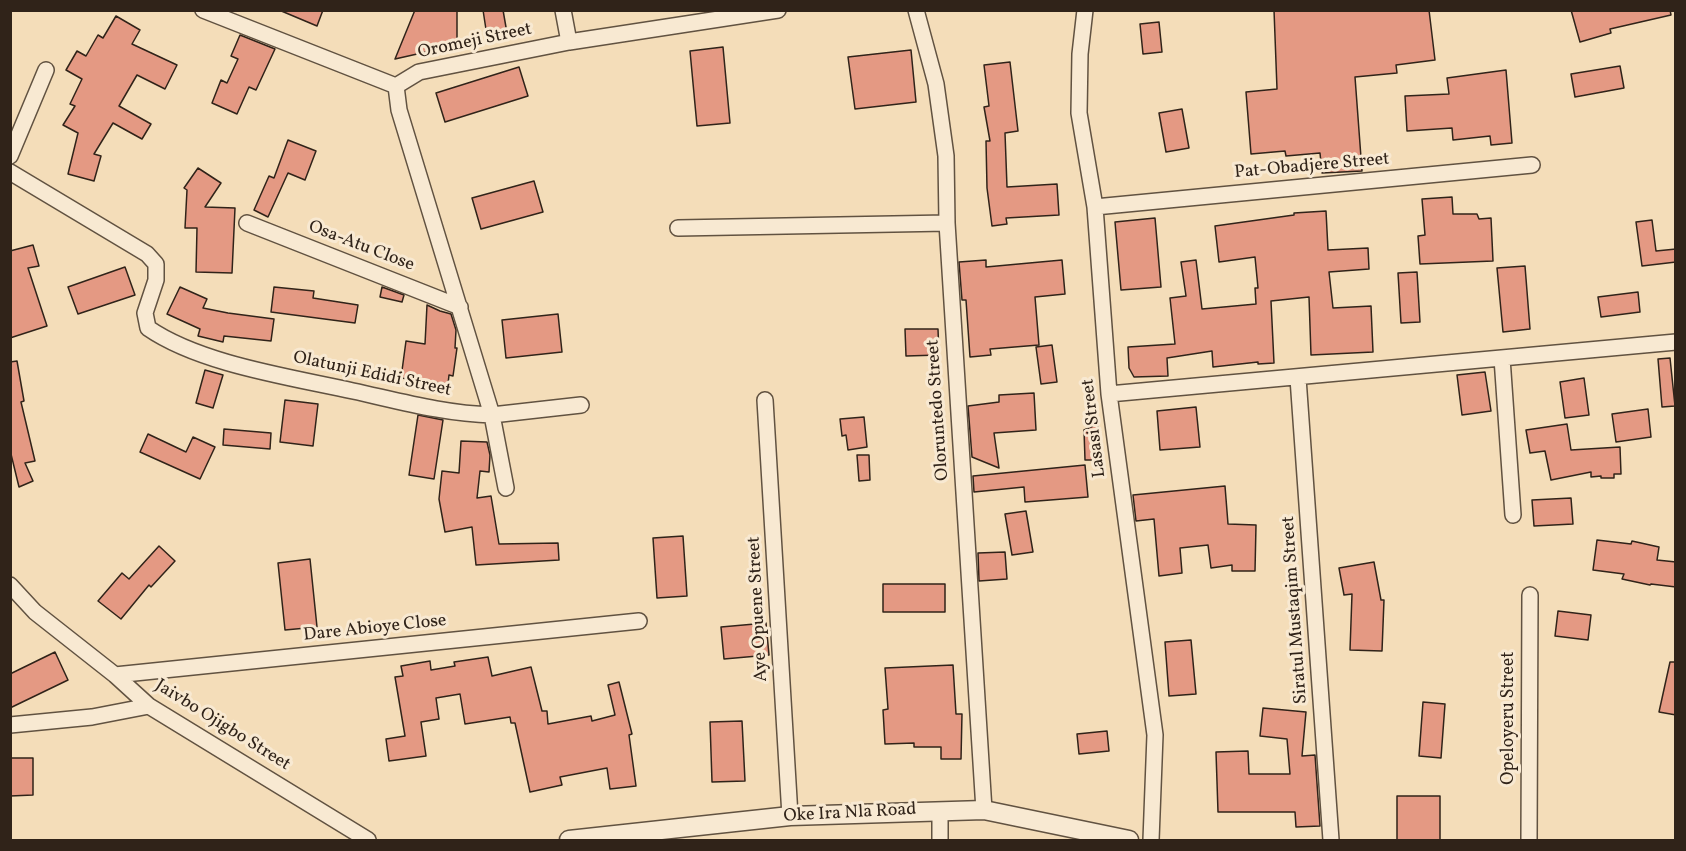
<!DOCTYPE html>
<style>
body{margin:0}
#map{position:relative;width:1686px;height:851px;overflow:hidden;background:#f4ddb9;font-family:Vollkorn,serif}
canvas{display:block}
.frame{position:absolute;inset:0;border:12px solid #302319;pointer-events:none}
</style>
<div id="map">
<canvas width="1686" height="851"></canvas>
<div class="frame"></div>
</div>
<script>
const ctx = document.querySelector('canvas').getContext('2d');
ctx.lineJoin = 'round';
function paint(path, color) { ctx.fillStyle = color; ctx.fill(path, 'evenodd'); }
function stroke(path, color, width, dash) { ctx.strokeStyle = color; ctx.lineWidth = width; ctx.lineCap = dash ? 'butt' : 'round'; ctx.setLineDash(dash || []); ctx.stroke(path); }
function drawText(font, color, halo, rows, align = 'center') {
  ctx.font = font + ' Vollkorn,serif'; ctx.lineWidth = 6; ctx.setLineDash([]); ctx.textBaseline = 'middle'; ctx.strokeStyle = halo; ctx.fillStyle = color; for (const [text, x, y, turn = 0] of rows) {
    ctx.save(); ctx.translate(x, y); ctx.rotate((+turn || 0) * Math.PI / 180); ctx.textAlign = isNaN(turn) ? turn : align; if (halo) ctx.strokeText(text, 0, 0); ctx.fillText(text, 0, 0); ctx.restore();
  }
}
const building = new Path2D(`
 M279,10H323L317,26Z
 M415,10H457V45L395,59Z
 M483,10H503L507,33L487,36Z
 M1274,10H1429L1435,60L1396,65L1397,73L1355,77L1362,171L1322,173L1320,153L1286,156L1285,151L1251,154L1246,92L1277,89Z
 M1571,10H1670L1671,15L1610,29L1611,33L1580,42Z
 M116,16L140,30L132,44L177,65L165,89L137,75L119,106L151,124L142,139L113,123L94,154L101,156L94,181L68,174L78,133L63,125L75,106L70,104L82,79L66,70L77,51L86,56L98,35L103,38Z
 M1159,22L1162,52L1143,54L1140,24Z
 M240,35L275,49L256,90L249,87L237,114L212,103L221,80L227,83L238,59L231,56Z
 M723,47L730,123L697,126L690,51Z
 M911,50L916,102L855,109L848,57Z
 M1010,62L1018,131L1005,133L1007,187L1057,184L1059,215L1006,218L1007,224L992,226L987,188L986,141H990L984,107L989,106L984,65Z
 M1620,66L1624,88L1575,97L1571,74Z
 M519,67L528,96L445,122L436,93Z
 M1506,70L1512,143L1491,145L1490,136L1453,140L1452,128L1407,131L1405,96L1449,94L1447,78Z
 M1182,109L1189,148L1166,152L1159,113Z
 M288,140L316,151L305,180L288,173L268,217L254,210L269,176L274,178Z
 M198,168L221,183L205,207L235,208L232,273L196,272L197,228H185L187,190L184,188Z
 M534,181L543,212L481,229L472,198Z
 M1452,197L1453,214H1477L1479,219L1491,218L1493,261L1420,264L1418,236L1425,235L1422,199Z
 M1326,211L1328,250L1368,248L1369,269L1329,272L1333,308L1371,306L1373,352L1311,355L1309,297L1271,301L1274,363L1258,364V362L1213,367L1212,351L1167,358L1168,376L1134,377L1129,368L1128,347L1175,344L1170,298L1186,296L1181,262L1196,260L1202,309L1256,304L1255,288H1258L1255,257L1219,262L1215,226L1294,215V213Z
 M1155,218L1161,287L1121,290L1115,222Z
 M1652,220L1656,251L1676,249V262L1642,266L1636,222Z
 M33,245L39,266L28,268L47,326L10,338V251Z
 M986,260V267L1062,260L1065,294L1035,297L1039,345L990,349L991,355L970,357L966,300H962L959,262Z
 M1525,266L1530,329L1503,332L1497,268Z
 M125,267L135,295L78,314L68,287Z
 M1417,272L1420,322L1401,323L1398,273Z
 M180,287L207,299L203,308L228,313L274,319L271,341L224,336L223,342L198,336L200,329L167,314Z
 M274,287L314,291L313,298L358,305L355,323L271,312Z
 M382,287L404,295L402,302L380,297Z
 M1638,292L1640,312L1601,317L1598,297Z
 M427,305L440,311L451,314L456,330L455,348H457L453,376L449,375L448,384L401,378L406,341L425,344Z
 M558,314L562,352L506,358L502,320Z
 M905,329H938L939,355L906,356Z
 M1052,345L1057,382L1041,384L1036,347Z
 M1670,358L1675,406L1662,407L1658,359Z
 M17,361L24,401L21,402L35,461L25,463L33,481L19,487L10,450V362Z
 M205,370L223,375L213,408L196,403Z
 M1485,372L1491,411L1462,415L1457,375Z
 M1584,378L1589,415L1565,418L1560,382Z
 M1034,393L1036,430L994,433L999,468L972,457L968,406L999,402V395Z
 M285,400L318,404L313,446L280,442Z
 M1196,407L1200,447L1160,450L1157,411Z
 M1648,409L1651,437L1616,442L1612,414Z
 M418,415L443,420L434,479L409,475Z
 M864,417L867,447L848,450L846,435L842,436L840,419Z
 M1098,424L1099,460H1085L1084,430Z
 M1567,424L1571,450L1620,447L1621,474H1614V478H1601V476L1591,477V472L1551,480L1545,451L1530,453L1526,430Z
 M224,429L271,433L270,449L223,445Z
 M148,434L186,452L193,437L215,447L200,479L140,452Z
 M461,441L487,442L490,455L489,472L480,471L477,498L491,496L499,544L558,543L559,560L476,565L472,527L445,532L439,499L442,471L459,473Z
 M857,455H869L870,480L859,481Z
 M1085,465L1088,497L1025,502L1024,487L974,492L973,476Z
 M1225,486L1228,524L1256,525L1255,571H1232V565L1211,568L1208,545L1180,548L1182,573L1159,576L1154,519L1136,521L1133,495Z
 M1571,498L1573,524L1534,526L1532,500Z
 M1026,511L1033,552L1012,555L1005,514Z
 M683,536L687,596L657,598L653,538Z
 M1597,540L1631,544L1632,541L1659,547L1657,560L1676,562V587L1651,584L1650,585L1622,579L1624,574L1593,570Z
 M159,546L175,561L151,587L149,585L121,619L98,601L122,573L129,579Z
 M1005,552L1007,579L979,581L978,553Z
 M310,559L317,627L285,630L278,563Z
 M1374,562L1381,600H1384L1382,651L1350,650L1352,594L1344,595L1339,568Z
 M883,584H945V612H883Z
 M1558,611L1591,615L1588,640L1555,636Z
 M766,623L769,655L724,659L721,627Z
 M1191,640L1196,694L1169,696L1165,642Z
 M55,652L68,680L10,708V674Z
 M488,657L492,676L531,667L542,711H547L548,724L591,716L592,721L615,715L608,685L619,682L632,734L629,735L636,786L610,789L607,768L560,777L562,785L530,792L515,723H511L510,717L465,724L460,694L436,698L439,719L421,722L426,756L389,761L386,739L405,736L395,677L403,676L401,666L430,661L431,670L455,666L454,662Z
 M1670,662H1676V715L1659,712Z
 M953,665L956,714H962L961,759H941V747H914V743L885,744L883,710L888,709L885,668Z
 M1423,702L1445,704L1441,758L1419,756Z
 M1263,708L1306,712L1302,756L1315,755L1320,826L1296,827L1295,812H1218L1216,752L1248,751L1249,774H1290L1287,739L1260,736Z
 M742,721L745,781L712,782L710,722Z
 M1107,731L1109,751L1079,754L1077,734Z
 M10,758H33V795L10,796Z
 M1397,796H1440V840H1397Z`);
const minor = new Path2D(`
 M203,10L396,86
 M563,10L569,42
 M916,10L936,84L946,156L947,223L984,810
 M1085,10L1080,54L1079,113L1095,207L1109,394L1155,735L1151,840
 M396,86L419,72L569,42L778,10
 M10,156L46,70
 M10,172L147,254L156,264V280L145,313L148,328C200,364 290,377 353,391C399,401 445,414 492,415L399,110L396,86
 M1095,207L1532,165
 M247,223L460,307
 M678,228L947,223
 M1502,358L1513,515
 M1298,378L1331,840
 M1109,394L1676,342
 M765,400L790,816
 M506,488L492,415L581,405
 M10,585L35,612L115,675L149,706L368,840
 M115,675L639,621
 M10,725L92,717L149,706
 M940,811V840
 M1529,840L1530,595`);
const tertiary = new Path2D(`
 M569,840L790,816L984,810L1129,840`);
const streetNames = [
 ["Oromeji Street",475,42,-12],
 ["Pat-Obadjere Street",1312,167,-5],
 ["Osa-Atu Close",361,247,21],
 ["Olatunji Edidi Street",372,375,12],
 ["Oloruntedo Street",939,410,-94],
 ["Lasasi Street",1095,428,-97],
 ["Aye Opuene Street",759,609,-93],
 ["Siratul Mustaqim Street",1296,610,-94],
 ["Dare Abioye Close",375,629,-6],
 ["Opeloyeru Street",1510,718,-90],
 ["Jaivbo Ojigbo Street",222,726,32],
 ["Oke Ira Nla Road",850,814,-3]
];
paint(building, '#e49983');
stroke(building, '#302319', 1.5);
stroke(minor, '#615241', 18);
stroke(tertiary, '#615241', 21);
stroke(minor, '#f8e9d2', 15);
stroke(tertiary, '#f8e9d2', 18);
drawText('18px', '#302319', '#f8e9d2', streetNames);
</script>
